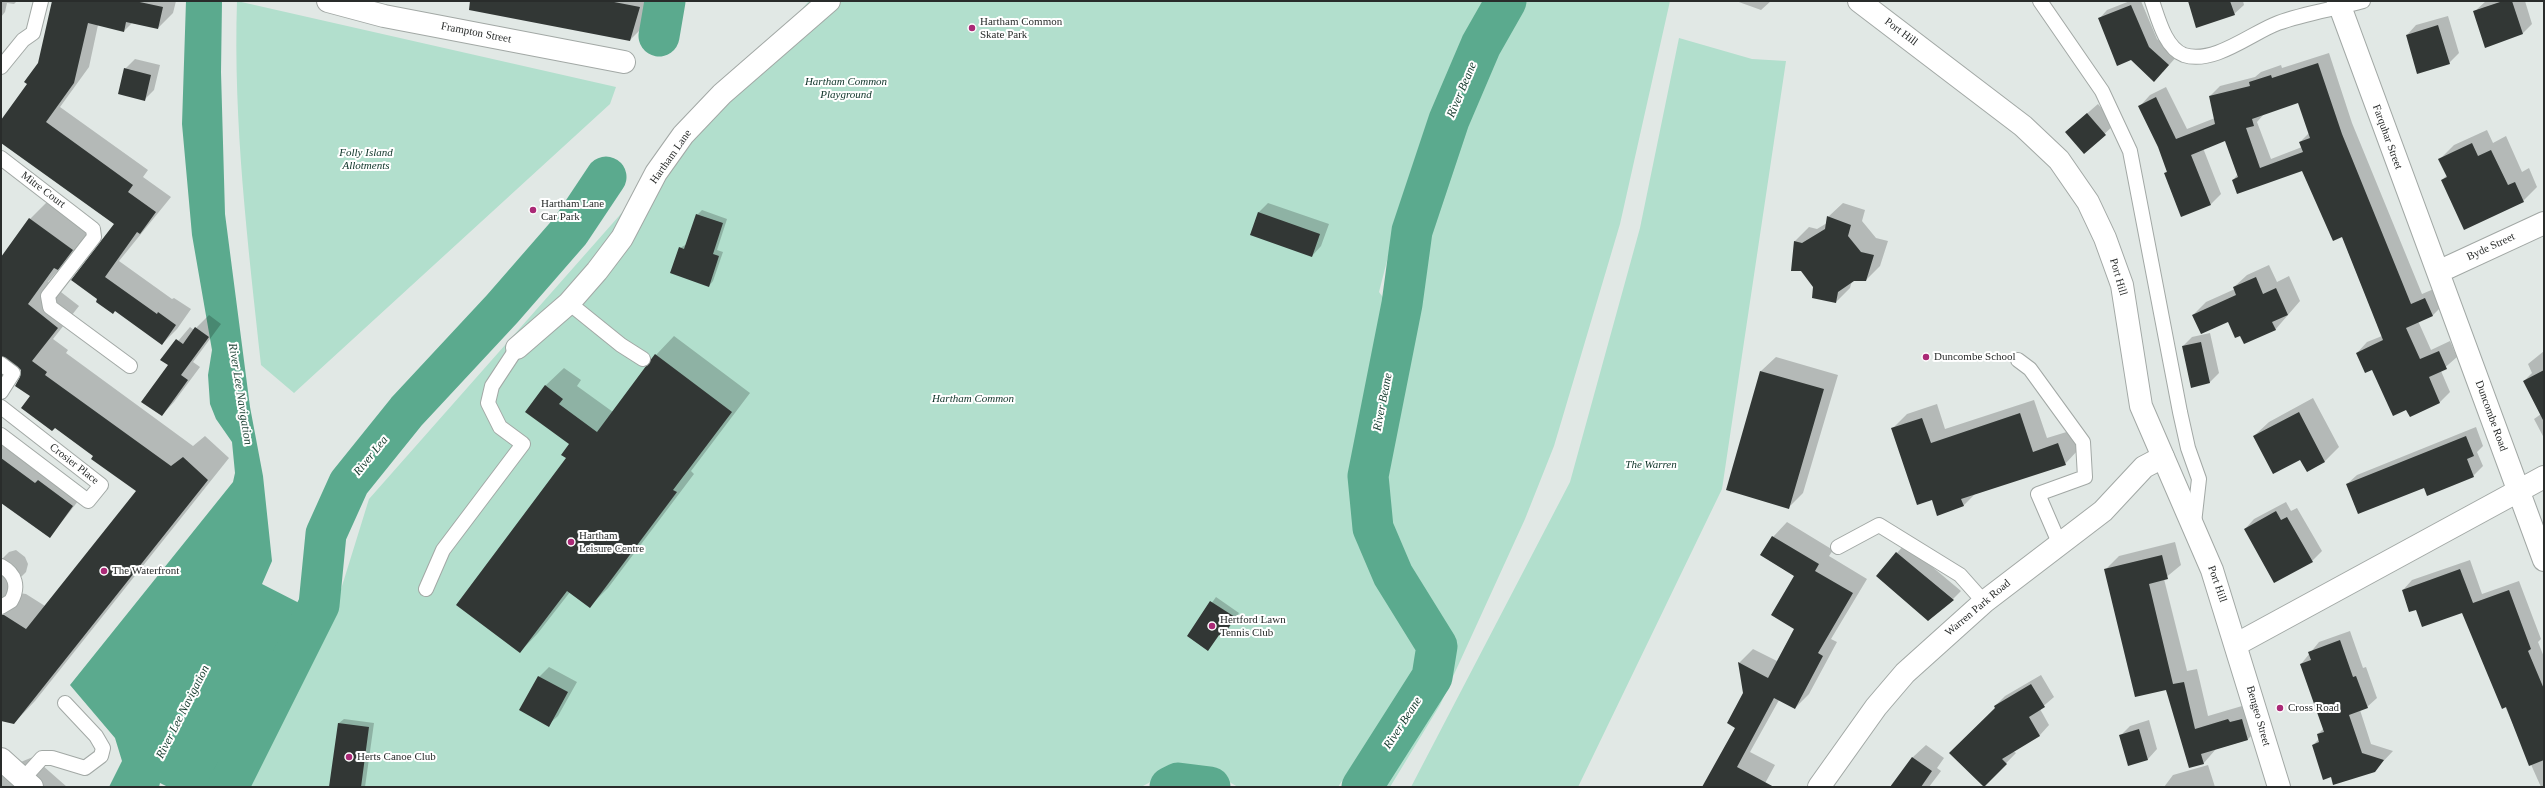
<!DOCTYPE html>
<style>
body{margin:0}
#map{position:relative;width:2545px;height:788px;overflow:hidden;background:#e1e8e5;font-family:Georgia,serif}
canvas{display:block}
.frame{position:absolute;inset:0;border:2px solid #292c2b;pointer-events:none}
</style>
<div id="map">
<canvas width="2545" height="788"></canvas>
<div class="frame"></div>
</div>
<script>
const ctx = document.querySelector('canvas').getContext('2d');
ctx.lineJoin = 'round';
function paint(path, color) { ctx.fillStyle = color; ctx.fill(path, 'evenodd'); }
function stroke(path, color, width, dash) { ctx.strokeStyle = color; ctx.lineWidth = width; ctx.lineCap = dash ? 'butt' : 'round'; ctx.setLineDash(dash || []); ctx.stroke(path); }
function drawText(font, color, halo, rows, align = 'center') {
  ctx.font = font + ' Georgia,serif'; ctx.lineWidth = 4; ctx.setLineDash([]); ctx.textBaseline = 'middle'; ctx.strokeStyle = halo; ctx.fillStyle = color; for (const [text, x, y, turn = 0] of rows) {
    ctx.save(); ctx.translate(x, y); ctx.rotate((+turn || 0) * Math.PI / 180); ctx.textAlign = isNaN(turn) ? turn : align; if (halo) ctx.strokeText(text, 0, 0); ctx.fillText(text, 0, 0); ctx.restore();
  }
}
const green = new Path2D(`
 M237,1L616,87L610,104L294,393L261,365C248,244 233,123 237,1Z
 M809,1H1491L1464,46L1402,202L1379,292L1388,304L1352,478L1354,522L1358,545L1393,601L1419,628L1424,641L1425,652L1416,669L1338,787H1238L1208,770L1170,772L1141,787H245L329,628L369,499Z
 M1522,1H1670L1620,224L1554,446L1525,519L1440,705L1390,787H1373L1447,660L1445,621L1410,570L1390,534L1384,492L1388,441L1401,392L1426,239L1482,71Z
 M1679,38L1752,59L1786,61L1722,489L1578,787H1411L1570,482L1640,228Z`);
const water = new Path2D(`
 M186,1H222L221,72L225,214L250,407L263,476L272,561L262,584L307,607L214,787H168L160,783L159,787H109L122,761L115,738L70,685L233,482L235,473L232,442L216,419L210,404L208,375L212,350L192,235L182,124Z`);
const shadow = new Path2D(`
 M1,1H17L14,4L7,3L5,12L1,17Z
 M53,1H176L173,13L158,28L132,23L124,31L98,25L89,67L60,107L148,170L143,177L171,197L119,261L172,299L174,298L191,309L177,329L162,344L115,310L97,301L116,224L1,141V122L29,84L39,63Z
 M492,1H647L640,30L630,40Z
 M1736,1H1771L1761,10Z
 M2130,1H2141L2157,39L2177,56L2163,72L2099,19L2107,10Z
 M2192,1H2243L2244,5L2234,14Z
 M2486,1H2525L2532,24L2523,33L2486,46L2474,12Z
 M2448,16L2459,53L2449,63L2407,35L2416,25Z
 M2329,53L2352,123L2422,294L2436,288L2443,305L2433,315L2418,321L2431,350L2450,341L2457,357L2441,371L2450,392L2440,402L2410,415L2407,408L2357,353L2367,342L2382,336L2342,236L2303,170L2233,180L2238,174L2226,139L2203,148L2221,194L2211,204L2165,173L2168,170L2159,146L2140,106L2150,95L2166,87L2187,129L2215,118L2210,96L2220,86L2255,77L2261,72L2281,65L2282,68ZM2299,102L2309,133L2300,142L2302,147L2271,159L2257,122L2264,114Z
 M135,59L160,65L154,90L144,100L125,69Z
 M2098,104L2115,124L2084,153L2076,123Z
 M2487,130L2493,143L2506,136L2522,172L2529,168L2537,187L2523,201L2442,180L2447,175L2440,159L2454,145Z
 M52,197L94,228L48,282L79,306L53,339L68,350L66,353L193,446L205,436L229,458L35,701L14,723L1,718V560L9,552L16,550L25,557L28,564L26,572L15,583L19,593L26,594L45,606L138,491L95,456L31,396L28,363L1,343V259L30,219Z
 M1268,203L1329,224L1321,246L1312,256L1251,234L1259,212Z
 M1843,203L1865,210L1862,221L1876,238L1888,241L1880,266L1866,280L1852,281L1850,288L1836,302L1814,287L1802,270H1792L1795,241L1809,227L1817,229L1827,223L1828,217Z
 M702,210L727,219L717,250L723,252L713,281L709,286L680,248L687,244L697,215Z
 M2269,265L2277,282L2289,276L2300,301L2275,330L2240,335L2228,320L2193,315L2206,302L2235,289L2234,287L2247,275Z
 M209,315L221,324L193,362L200,367L174,402L162,415L169,365L162,360L190,327L194,330Z
 M2210,333L2219,373L2209,383L2183,346L2192,337Z
 M674,336L750,393L691,471L694,474L608,588L590,606L570,592L538,633L520,652L571,444L545,386L564,368L581,380L577,386L613,412L656,355Z
 M2544,351V394L2524,381L2532,373L2528,364Z
 M1776,357L1838,375L1803,493L1789,507L1761,371Z
 M2313,398L2339,447L2325,461L2307,471L2300,459L2254,436L2269,422Z
 M2034,400L2047,438L2073,430L2079,449L2065,464L1975,494L1963,506L1932,499L1893,428L1907,414L1937,404L1945,429Z
 M2544,412V438L2534,419Z
 M2476,427L2483,446L2477,452L2483,466L2473,476L2424,486L2347,484L2357,475Z
 M1,442L82,496L50,537L1,502Z
 M2286,502L2291,511L2297,508L2322,551L2312,561L2274,582L2245,529L2254,519Z
 M1787,522L1833,550L1829,556L1867,579L1831,639L1837,642L1809,694L1795,708L1779,700L1750,752L1775,765L1763,787H1703L1736,727L1744,693L1739,663L1753,649L1777,661L1795,629L1796,575L1773,537Z
 M2175,542L2181,565L2164,579L2187,671L2197,669L2208,716L2242,706L2243,709L2255,706L2261,726L2247,740L2216,749L2203,764L2105,570L2119,556Z
 M1905,544L1961,591L1953,599L1897,553Z
 M2470,560L2482,594L2519,581L2541,639L2538,642L2544,657V787H2541L2463,612L2417,608L2403,590L2412,580Z
 M1216,597L1239,613L1227,631L1223,636L1220,634L1208,650L1188,636Z
 M2350,631L2363,668L2366,667L2377,698L2367,707L2360,710L2371,744L2393,751L2374,771L2332,776L2313,745L2319,739L2318,734L2324,728L2301,664L2319,642Z
 M549,667L577,682L558,716L548,725L539,677Z
 M2041,675L2054,697L2040,709L2049,725L2040,735L2013,751L2016,753L1984,786L1995,706L2005,696Z
 M344,719L374,723L365,787H330L339,723Z
 M2149,720L2157,749L2148,759L2128,764L2120,736L2130,726Z
 M1926,745L1944,758L1937,768L1941,771L1929,787H1896L1893,784L1913,757Z
 M33,757L67,787H1V770Z
 M2208,765L2215,787H2164L2173,775Z`);
const river = new Path2D(`
 M659,36L665,1
 M228,787L319,605L326,534L349,483L407,411L502,309L570,231L606,177
 M1170,787L1178,783L1210,787
 M1362,787L1432,677L1437,646L1393,575L1373,528L1368,476L1402,304L1412,231L1449,120L1481,45L1506,1`);
const building = new Path2D(`
 M52,1H135L163,7L158,29L126,22L124,32L88,23L74,83L46,122L133,185L128,192L156,212L140,234L137,232L105,277L157,314L158,312L176,325L162,345L115,311L113,314L96,302L97,299L71,280L114,224L1,143V120L27,84L24,82L38,63Z
 M470,1H609L640,7L630,41L469,10Z
 M2188,1H2230L2235,15L2196,28Z
 M2503,1H2512L2523,34L2485,48L2473,11Z
 M2131,5L2149,47L2169,65L2154,82L2131,60L2117,66L2098,18Z
 M2438,25L2450,64L2417,74L2406,35Z
 M2318,63L2342,134L2411,304L2425,298L2433,316L2406,328L2420,359L2439,351L2447,369L2429,377L2440,403L2410,417L2406,410L2393,416L2372,370L2365,373L2356,353L2383,340L2342,237L2333,241L2302,171L2237,194L2232,180L2238,177L2225,141L2191,155L2211,205L2181,217L2164,173L2167,172L2158,147L2138,106L2156,97L2176,139L2215,124L2209,96L2250,86L2249,82L2271,75L2272,78ZM2298,103L2310,138L2299,142L2303,152L2260,168L2246,128L2254,126L2252,119Z
 M124,68L151,75L145,101L118,94Z
 M2087,113L2106,135L2084,154L2065,132Z
 M2472,143L2478,156L2491,150L2508,185L2515,182L2524,202L2464,230L2441,180L2447,177L2438,159Z
 M1258,212L1320,234L1312,257L1250,235Z
 M696,214L723,223L713,254L719,256L709,287L670,273L679,247L684,249Z
 M1827,216L1851,225L1848,236L1861,252L1874,255L1866,281H1854L1838,292L1836,303L1812,298L1813,287L1801,271H1791L1794,241L1802,243L1825,229Z
 M29,218L73,250L58,270L54,268L28,304L58,328L32,361L47,372L45,375L171,466L183,457L208,480L14,724L1,721V615H4L26,629L136,491L91,459L93,456L55,428L52,431L21,408L30,396L15,386L20,377L21,370L1,356V257Z
 M2256,277L2263,294L2276,288L2288,315L2272,322L2276,330L2244,344L2240,336L2235,338L2228,322L2201,334L2192,315L2236,295L2233,287Z
 M195,327L209,337L181,375L188,380L162,416L141,402L168,365L160,360L176,339L183,344Z
 M2201,342L2210,383L2191,388L2182,346Z
 M655,354L732,412L673,490L677,492L590,608L567,591L520,653L456,605L566,458L561,455L569,444L525,412L545,385L563,399L559,404L597,432Z
 M2544,370V422L2523,381Z
 M1760,371L1824,389L1789,509L1726,490Z
 M2299,412L2325,462L2307,472L2300,460L2273,474L2253,436Z
 M2020,413L2033,452L2058,443L2066,465L1961,499L1964,506L1937,516L1932,500L1917,505L1891,428L1922,418L1931,443Z
 M2466,436L2474,456L2467,459L2474,477L2427,496L2424,488L2358,514L2346,484Z
 M1,458L35,483L38,480L73,506L50,538L1,503Z
 M2276,511L2281,520L2287,517L2313,562L2274,583L2244,529Z
 M1772,536L1819,564L1815,571L1853,593L1818,653L1823,656L1795,709L1774,698L1737,767L1774,787H1702L1735,728L1727,723L1743,693L1738,662L1768,678L1794,629L1771,615L1794,576L1760,555Z
 M1896,552L1954,600L1928,621L1876,576Z
 M2162,555L2168,579L2149,584L2173,684L2184,682L2195,729L2228,719L2230,722L2242,719L2248,740L2201,754L2204,764L2189,768L2166,690L2135,697L2104,569Z
 M2460,569L2473,603L2509,590L2531,649L2528,651L2544,689V760L2529,766L2506,707L2502,709L2462,613L2422,627L2416,610L2409,612L2402,590Z
 M1210,601L1235,617L1223,637L1219,635L1208,651L1187,636Z
 M2340,640L2353,677L2356,676L2368,708L2349,715L2362,753L2384,760L2375,772L2333,785L2331,777L2323,780L2312,745L2319,742L2317,734L2324,732L2300,664L2311,660L2308,652Z
 M538,676L568,692L549,727L519,710Z
 M2031,684L2045,707L2029,717L2040,736L2002,759L2007,764L1984,787L1949,753L1995,708L1994,706Z
 M338,723L369,727L361,787H329Z
 M2139,729L2148,760L2128,766L2119,735Z
 M1912,757L1932,771L1921,787H1890Z`);
const service = new Path2D(`
 M2040,1L2102,91L2130,151L2180,412L2188,448L2199,479L2194,523
 M2152,1C2158,18 2165,48 2184,55C2214,65 2253,32 2278,23C2305,13 2335,9 2363,1
 M1,67L23,40L33,33L41,1
 M1,158L93,229L94,237L48,296L50,307L130,366
 M569,303L621,345L643,359
 M2018,360L2030,369L2083,442L2085,477L2038,494L2060,545
 M1,364L13,373L1,392
 M1,407L101,485L88,501L1,435
 M1838,547L1879,525L1960,575L1984,602
 M1,566C16,574 19,587 11,601L1,607
 M426,589L443,550L523,444L500,427L488,403L492,386L517,348
 M23,779L42,758H52L85,768L101,756L103,748L96,736L65,703`);
const minor = new Path2D(`
 M328,1L384,16L624,62
 M2338,1L2544,560
 M2438,272L2544,223
 M517,348L569,303L597,271L622,238L656,173L683,135L722,94L829,1
 M2237,644L2544,477
 M1,759L32,787
 M1819,787L1876,707L1905,673L1984,602L2103,511L2144,467L2163,457`);
const secondary = new Path2D(`
 M1859,1L2023,126L2059,160L2088,202L2105,238L2122,285L2141,406L2212,570L2279,787`);
const markers = [
 [972,28,4,"#aa2976"],
 [533,210,4,"#aa2976"],
 [1926,357,4,"#aa2976"],
 [571,542,4,"#aa2976"],
 [104,571,4,"#aa2976"],
 [1212,626,4,"#aa2976"],
 [2280,708,4,"#aa2976"],
 [349,757,4,"#aa2976"]
];
const poiNames = [
 ["Hartham Common",980,22],
 ["Skate Park",980,35],
 ["Hartham Lane",541,204],
 ["Car Park",541,217],
 ["Duncombe School",1934,357],
 ["Hartham",579,536],
 ["Leisure Centre",579,549],
 ["The Waterfront",112,571],
 ["Hertford Lawn",1220,620],
 ["Tennis Club",1220,633],
 ["Cross Road",2288,708],
 ["Herts Canoe Club",357,757]
];
const streetNames = [
 ["Port Hill",1901,32,37],
 ["Frampton Street",476,33,11],
 ["Farquhar Street",2387,137,70],
 ["Hartham Lane",671,157,-55],
 ["Mitre Court",43,190,37],
 ["Byde Street",2491,247,-25],
 ["Port Hill",2118,277,74],
 ["Duncombe Road",2491,416,70],
 ["Crosier Place",74,464,38],
 ["Port Hill",2217,584,71],
 ["Warren Park Road",1978,608,-40],
 ["Bengeo Street",2258,716,74]
];
const parkNames = [
 ["Hartham Common",846,82],
 ["Playground",846,95],
 ["Folly Island",366,153],
 ["Allotments",366,166],
 ["Hartham Common",973,399],
 ["The Warren",1651,465]
];
const waterNames = [
 ["River Beane",1462,90,-67],
 ["River Lee Navigation",240,394,81],
 ["River Beane",1383,402,-79],
 ["River Lea",371,456,-51],
 ["River Lee Navigation",183,712,-63],
 ["River Beane",1403,723,-57]
];
paint(green, '#b2dfcd');
paint(water, '#5baa8e');
paint(shadow, '#0003');
stroke(river, '#5baa8e', 41);
paint(building, '#323735');
stroke(service, '#a2a8a5', 16);
stroke(minor, '#a2a8a5', 24);
stroke(secondary, '#a2a8a5', 24);
stroke(service, '#fff', 14);
stroke(minor, '#fff', 22);
stroke(secondary, '#fff', 22);
for (const [x, y, r, color] of markers) { const dot = new Path2D(); dot.arc(x, y, r, 0, 2 * Math.PI); ctx.fillStyle = color; ctx.fill(dot); stroke(dot, '#fff', 1.5); }
drawText('11px', '#292c2b', '#fff', poiNames, 'left');
drawText('11px', '#292c2b', '#fff', streetNames);
drawText('italic 11px', '#0d3227', '#fff', parkNames);
drawText('italic 12px', '#1c4033', '#fff', waterNames);
</script>
